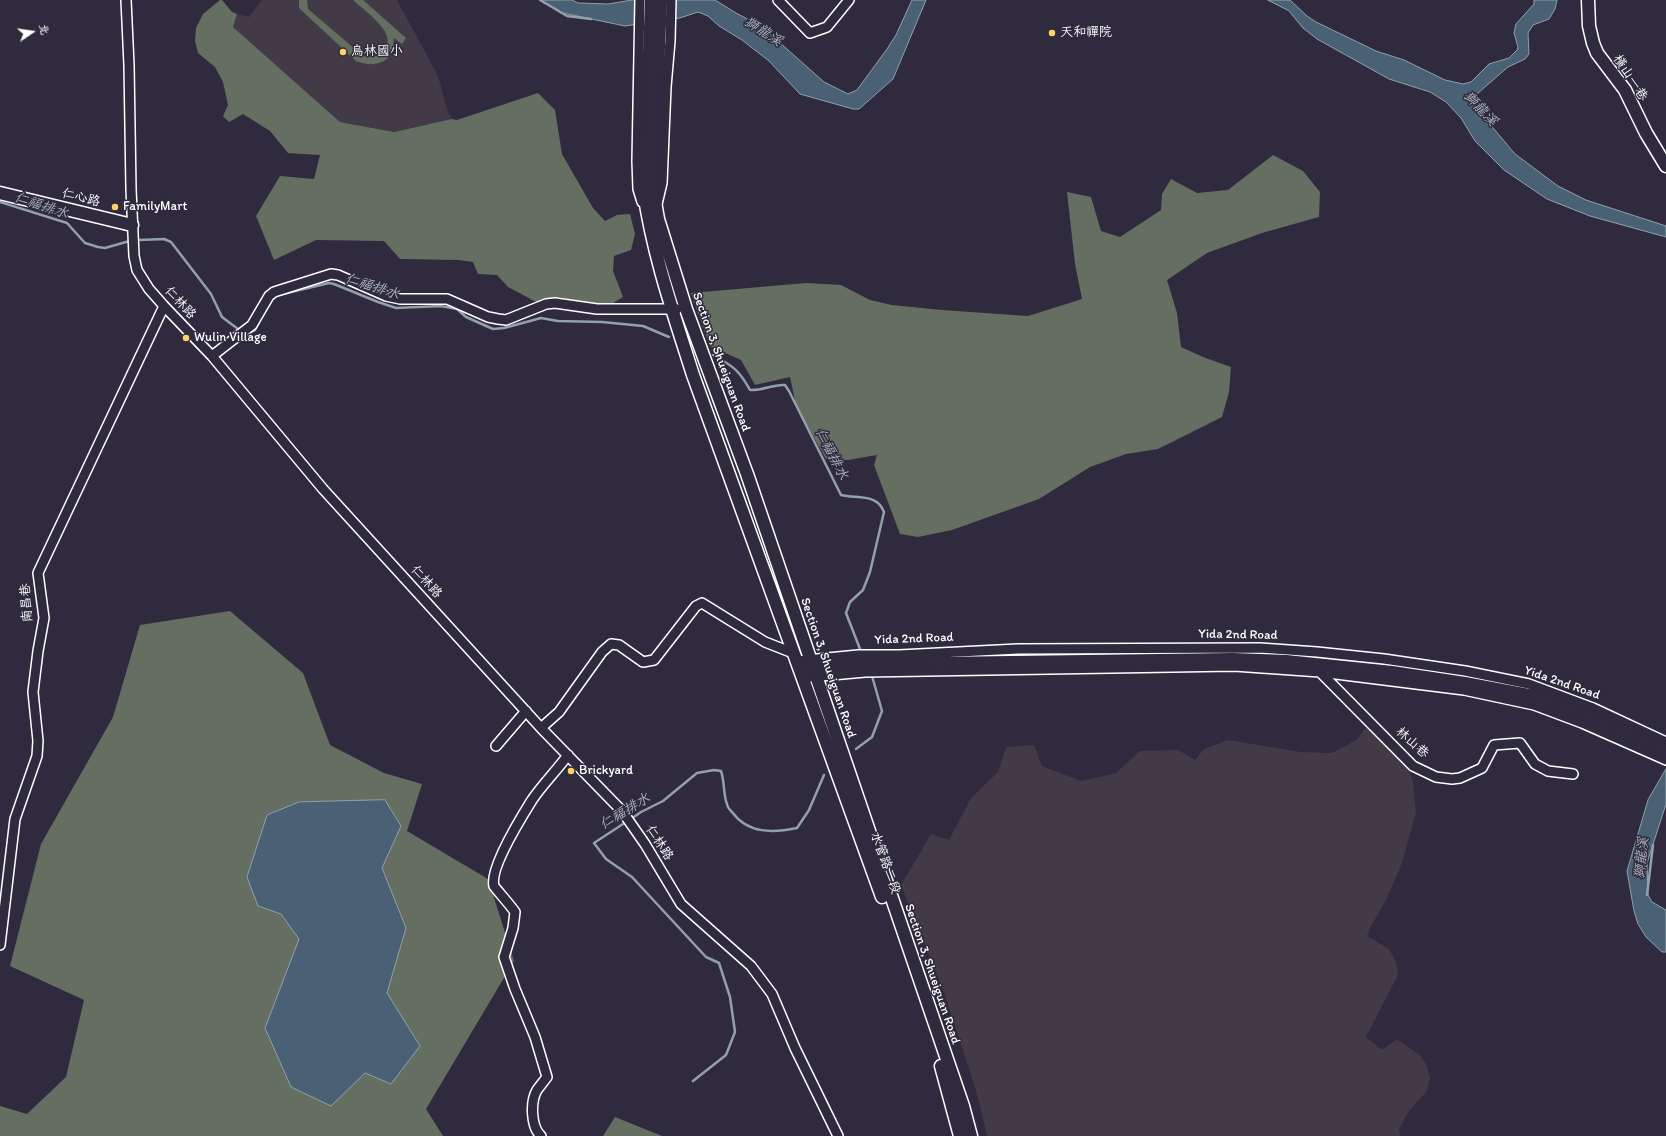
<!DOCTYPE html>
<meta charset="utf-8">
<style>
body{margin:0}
#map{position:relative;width:1666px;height:1136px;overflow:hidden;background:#2f2a3d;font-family:Itim,"LXGW WenKai TC",sans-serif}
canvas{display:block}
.north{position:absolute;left:12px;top:12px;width:40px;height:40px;-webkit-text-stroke:3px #2f2a3d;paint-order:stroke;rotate:77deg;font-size:11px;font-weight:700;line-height:16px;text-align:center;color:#fff}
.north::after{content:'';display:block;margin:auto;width:14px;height:18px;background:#fff;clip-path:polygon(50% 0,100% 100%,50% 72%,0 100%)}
</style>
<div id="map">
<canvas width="1666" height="1136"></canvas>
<div class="north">北</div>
</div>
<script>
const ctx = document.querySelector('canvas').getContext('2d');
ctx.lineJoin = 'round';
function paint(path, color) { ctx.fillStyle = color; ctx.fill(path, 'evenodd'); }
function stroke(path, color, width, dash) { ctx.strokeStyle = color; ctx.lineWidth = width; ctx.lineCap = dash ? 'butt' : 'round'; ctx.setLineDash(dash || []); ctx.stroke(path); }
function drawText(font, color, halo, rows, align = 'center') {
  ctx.font = font + ' Itim,"LXGW WenKai TC",sans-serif'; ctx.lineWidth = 3; ctx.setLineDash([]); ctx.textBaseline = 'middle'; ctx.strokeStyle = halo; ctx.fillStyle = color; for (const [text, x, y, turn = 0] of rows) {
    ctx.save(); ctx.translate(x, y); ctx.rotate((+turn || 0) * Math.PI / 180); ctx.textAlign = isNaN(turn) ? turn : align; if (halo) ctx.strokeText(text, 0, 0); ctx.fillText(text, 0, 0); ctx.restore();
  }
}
const built = new Path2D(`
 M262,0H397L438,76L448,112L452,119L394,132L340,122L233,27L237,14L249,17Z
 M1366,728L1404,760L1413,781L1416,812L1402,863L1387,898L1371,926L1367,936L1389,949L1396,962L1398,975L1366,1037L1382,1050L1397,1039L1421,1056L1426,1064L1430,1078L1427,1091L1409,1111L1399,1129L1400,1136H987L978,1097L944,992L901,885L931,834L949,840L971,798L998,772L1006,747L1034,745L1042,766L1081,781L1116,773L1140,751L1178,750L1195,760L1204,749L1228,740L1301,752L1332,753L1356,740Z`);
const green = new Path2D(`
 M220,0H222L232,12L237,14L233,27L340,122L394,132L452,119L457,120L538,93L555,110L562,154L593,208L605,221L617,215L630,214L635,234L631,250L614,256L613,271L623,297L610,305H585L560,297L540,304L508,287L497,275L478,274L473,262L458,260L400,259L384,241L316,240L274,260L256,216L280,176L314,179L320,155L288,153L270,131L243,114L229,122L223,116L228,105L223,82L215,67L198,53L195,41L196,28L203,14Z
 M299,0H307L308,9L363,56C370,57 377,58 383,52C401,34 364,11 353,0H363L406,38L402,44L394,38C393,43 394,49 391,54C383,66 368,66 356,61L299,8Z
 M1273,155L1303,171L1320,192L1319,217L1262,233L1207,253L1167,280L1177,313L1181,347L1203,357L1231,367L1229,392L1222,417L1158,449L1126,454L1090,467L1039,499L952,530L918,537L900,534L874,465L877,455L848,460L826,459L796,405L790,377L755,385L741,360L710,346L691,293L806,283L841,285L870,300L892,305L942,310L1028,316L1082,299L1075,264L1067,192L1091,197L1101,231L1120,237L1161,210L1162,194L1171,179L1197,193L1228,190Z
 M230,611L303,673L330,745L384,773L422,784L407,831L488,879L514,961L426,1109L443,1136H0V1106L27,1114L66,1077L84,1000L10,966L41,844L113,717L140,625Z
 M615,1117L662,1136H603Z`);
const water = new Path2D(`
 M540,0H572L578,3L608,4L632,0H715L736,13L761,26L824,82L848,94L857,90L887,49L896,35L912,0H926L893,79L859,109H853L800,94L769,61L742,40L719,26L708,16L698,12L680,18L625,26L563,13Z
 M1268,0H1290L1307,16L1316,22L1376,51L1404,60L1445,80L1463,84L1471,82L1489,64L1509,58L1517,50L1518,47L1514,33L1516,24L1534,4V0H1557L1555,9L1549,19L1533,25L1528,33L1529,54L1525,59L1508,67L1478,93L1475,98V104L1478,110L1515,154L1558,186L1586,200L1666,226V237L1590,216L1547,199L1504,170L1475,141L1461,118L1446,102L1430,92L1389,79L1317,39L1303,28L1289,11Z
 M1666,769V804L1647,863L1648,895L1652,902L1666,910V952H1662L1646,937L1638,924L1634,911L1627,871L1648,800Z
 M385,800L401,826L382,868L406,928L387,993L420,1046L391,1084L365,1073L331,1106L291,1087L265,1028L299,939L281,914L258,906L247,877L267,815L299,802Z`);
const stream = new Path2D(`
 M540,0L567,16L591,19
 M0,202L67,223L85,243L98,247L105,248L126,242L139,240L164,239L171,242L211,294L222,317L238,329
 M283,294L329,283L334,284L378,302L396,308L441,306L457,309L466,317L493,329L504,328L541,318L558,321L602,322L643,326L669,337
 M250,332L255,330L265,311
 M713,355C733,366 739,370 750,390C762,391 773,384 785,385L789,391L841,495C857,499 877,493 884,512L870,572L863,590L850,602L846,613L860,649
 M856,749L872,737L882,711L872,676
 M631,819L641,812L663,801L697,773L714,770L721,771C725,783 723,794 727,804C727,807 730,810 732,812C748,834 773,833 797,828L809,810L824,775
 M626,822L594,843L606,859L632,877L706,957L719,963L730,997L735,1032L726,1055L693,1081
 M1647,895L1653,845`);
const street = new Path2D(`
 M126,0L129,65L131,189L134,256L137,270L149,289L164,306L212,356L323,489L541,728L622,811L645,844L681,904L751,966L772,994L795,1048L838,1136
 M640,0L637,161L638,189L642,202
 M778,0L810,33L827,27L849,0
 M657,204L662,183L666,87L670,41L671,0
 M212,356L252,325L269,296L274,292L331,274L338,275L386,296L400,299H447L488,317L498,319L506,320L546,304L555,303L597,309H677
 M797,661L858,655H899L1018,649L1260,648L1317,652L1384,659L1465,671L1529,684L1593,708L1666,742
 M1320,672L1413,766L1436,777L1452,779L1460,778L1482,768L1494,745L1520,743L1535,764L1548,771L1573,774
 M810,677L865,672L1234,666L1320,672L1464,690L1534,705L1582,723L1666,760
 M541,728L559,712L602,652L611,644L619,645L643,662L654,660L696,606L702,603L765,642L793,653
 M496,746L526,711
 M0,945L15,819L37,756L38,741L33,692L38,651L44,618L38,573L164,306
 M541,1136C531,1127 530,1102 537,1090C540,1086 544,1081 547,1077L535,1037L515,989L504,957L513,928L515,912C511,906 495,888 494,886C489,869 522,816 532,800C543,784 557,770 568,755`);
const secondary = new Path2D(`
 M651,0L644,192C653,255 674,315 693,375L882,897
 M661,0L653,190L658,219L686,309L747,474L963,1106L971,1136
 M1588,0L1589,26L1593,43L1597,53L1625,90L1646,133L1666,166
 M0,193L132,225
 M805,668L865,664L1233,659L1286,661L1392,672L1465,683L1534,696L1591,717L1666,751
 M941,1066L960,1136`);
const markers = [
 [1052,33,4,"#ffd166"],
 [343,52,4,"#ffd166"],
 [115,207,4,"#ffd166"],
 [186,338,4,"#ffd166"],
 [571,771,4,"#ffd166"]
];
const poiNames = [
 ["天和禪院",1060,33],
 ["烏林國小",351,52],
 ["FamilyMart",123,207],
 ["Wulin Village",194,338],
 ["Brickyard",579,771]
];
const streetNames = [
 ["橫山一巷",1630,78,57],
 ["仁心路",81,198,14],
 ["仁林路",180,303,47],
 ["Section 3, Shueiguan Road",721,362,70],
 ["仁林路",426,582,48],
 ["南昌巷",27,603,-94],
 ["Yida 2nd Road",1238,635,1],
 ["Yida 2nd Road",914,639,-2],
 ["Section 3, Shueiguan Road",828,668,71],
 ["Yida 2nd Road",1562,683,19],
 ["林山巷",1412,743,42],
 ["仁林路",659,843,57],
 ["水管路二段",885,863,70],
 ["Section 3, Shueiguan Road",932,974,71]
];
const waterNames = [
 ["獅龍溪",763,32,32],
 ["獅龍溪",1480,109,46],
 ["仁福排水",41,206,19],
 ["仁福排水",372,287,18],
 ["仁福排水",831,454,63],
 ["仁福排水",625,812,-31],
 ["獅龍溪",1642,858,-84]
];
paint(built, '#423a47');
paint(green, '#646e61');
paint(water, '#4a6175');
stroke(water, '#92a0ac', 1);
stroke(stream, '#92a0ac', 2.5);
stroke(street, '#fff', 12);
stroke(secondary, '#fff', 15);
stroke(street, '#2f2a3d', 9);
stroke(secondary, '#2f2a3d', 12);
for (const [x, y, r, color] of markers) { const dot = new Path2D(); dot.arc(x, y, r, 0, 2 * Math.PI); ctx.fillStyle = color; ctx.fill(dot); stroke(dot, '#2f2a3d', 1.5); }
drawText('13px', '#fff', '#2f2a3d', poiNames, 'left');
drawText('13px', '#fff', '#2f2a3d', streetNames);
drawText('italic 14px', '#aeb8c1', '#2f2a3d', waterNames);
</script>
